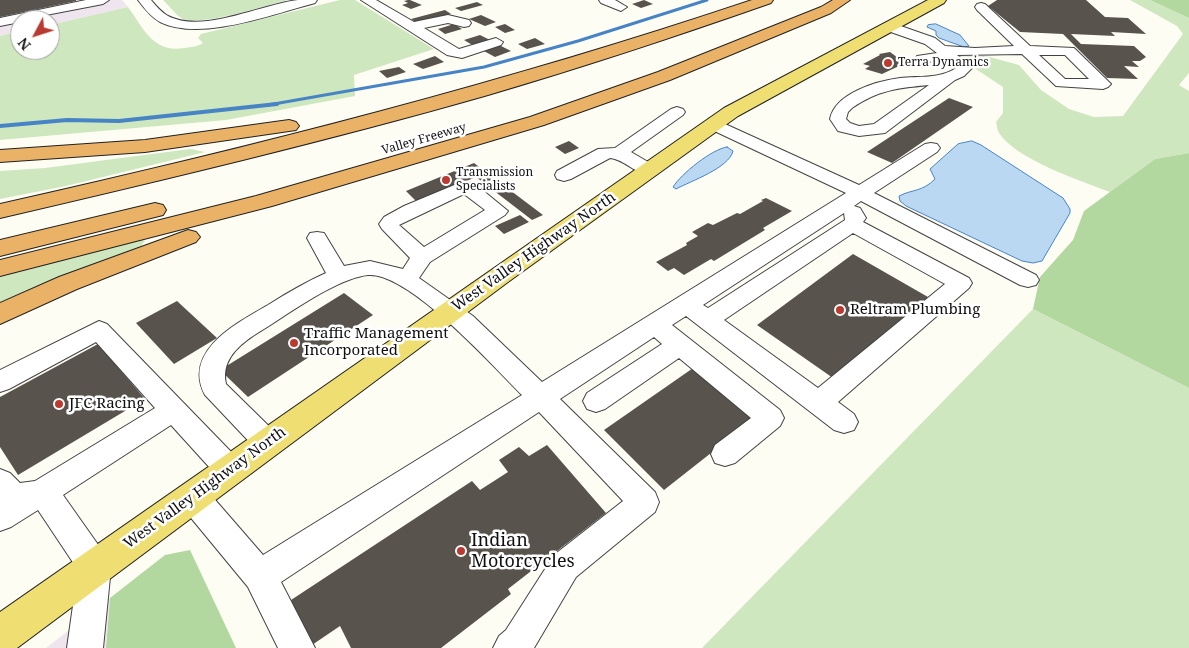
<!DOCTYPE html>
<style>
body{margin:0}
#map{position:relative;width:1189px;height:648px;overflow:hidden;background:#fefdf4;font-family:"Noto Serif",serif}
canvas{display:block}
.north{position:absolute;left:10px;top:10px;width:50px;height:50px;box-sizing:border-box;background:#fff;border:1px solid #9f9f9f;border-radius:50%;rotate:230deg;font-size:14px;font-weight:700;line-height:20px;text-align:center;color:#101010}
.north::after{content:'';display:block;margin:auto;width:18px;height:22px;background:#b83a30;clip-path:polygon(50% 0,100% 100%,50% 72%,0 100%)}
</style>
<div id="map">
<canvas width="1189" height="648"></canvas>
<div class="north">N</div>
</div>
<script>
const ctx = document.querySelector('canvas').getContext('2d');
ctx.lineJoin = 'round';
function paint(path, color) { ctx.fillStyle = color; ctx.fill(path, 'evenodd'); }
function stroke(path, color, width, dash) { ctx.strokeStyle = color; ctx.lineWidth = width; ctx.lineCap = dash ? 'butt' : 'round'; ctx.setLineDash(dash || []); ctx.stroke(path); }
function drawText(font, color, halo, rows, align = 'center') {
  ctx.font = font + ' "Noto Serif",serif'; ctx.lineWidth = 5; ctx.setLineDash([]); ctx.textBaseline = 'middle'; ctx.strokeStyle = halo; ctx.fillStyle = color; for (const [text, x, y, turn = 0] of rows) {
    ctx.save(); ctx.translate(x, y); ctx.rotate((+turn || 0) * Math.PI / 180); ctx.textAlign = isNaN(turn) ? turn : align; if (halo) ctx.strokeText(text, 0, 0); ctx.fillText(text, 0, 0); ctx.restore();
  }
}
const industrial = new Path2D(`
 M0,0H122L128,7L50,25V20H20V31L0,36Z
 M110,598L106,648H46Z`);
const green = new Path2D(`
 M163,0H288C264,6 204,26 183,19C176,16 169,5 163,0Z
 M340,0H355L434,49L354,75L355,96L226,120L0,140V36L20,31V50H50V25L128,7C144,29 153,53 184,48C191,47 197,47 203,43L198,38L201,34Z
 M1130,0H1150L1189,18V73L1179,85L1189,91V153L1155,159L1110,192C1079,180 1017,160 999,133C997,130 997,125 996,122L1003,113V87L956,56H986L1019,65L1041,90L1069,109L1094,117L1123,116L1183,34L1177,26Z
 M190,149L205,152L66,186L0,199V171L45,168Z
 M142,240L145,241L141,246L0,306V276Z
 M1033,309L1189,388V648H702Z`);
const forest = new Path2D(`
 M1150,0H1189V18Z
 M1189,153V388L1033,309L1040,277L1073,240L1084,211L1155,159Z
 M190,550L236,648H106L110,598L165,555Z`);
const water = new Path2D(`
 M936,24L960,35L969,46L964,47L939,38L936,35V31L927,27L928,25Z
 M972,141L981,145L1063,198L1070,209V213L1042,261L1033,263L1022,261L906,206L900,201L899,196C913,189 922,192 935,179L930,169L958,144Z
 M727,147L733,151C729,168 691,181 676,189L673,187C681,174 712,149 727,147Z`);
const streamFar1 = new Path2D(`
 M268,105L484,67L578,41L707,0`);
const stream = new Path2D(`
 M0,126L67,120L119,121L277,104`);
const building = new Path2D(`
 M0,0H76V1L0,17Z
 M408,0H410L422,5L411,9L402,5L408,3L404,1Z
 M644,0L653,4L641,8L632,4Z
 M997,0H1086L1105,17L1128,18L1146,34L1111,32L1115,36L1071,34L1081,44L1134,46L1146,57L1140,61H1132L1139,67L1124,66L1138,79L1107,78L1063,34L1020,32L988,6Z
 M477,2L483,5L461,11L455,8Z
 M445,10L451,14L417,23L411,19Z
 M481,15L496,22L485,26L469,19Z
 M454,24L462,29L445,34L438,29Z
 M505,24L515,30L505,33L495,27Z
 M480,35L490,40L474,46L464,40Z
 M535,38L545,44L527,49L518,44Z
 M497,44L511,51L495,57L482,50Z
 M890,52L909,66H899L882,74L865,69L870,66L863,64L880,55L879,54Z
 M435,56L444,62L423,69L413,64Z
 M399,67L406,72L387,78L379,71Z
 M949,98L973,107L892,163L867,152Z
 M569,141L579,148L565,154L555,147Z
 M474,163L543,215L532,220L476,177L417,202L406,191Z
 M766,198L792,211L763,228L765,230L714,261L711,259L684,275L674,268L668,271L656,262L687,245L686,243L698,236L692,232L708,223L713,225L737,213L740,214L763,201L761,200Z
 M520,215L529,222L504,234L495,226Z
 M853,254L928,297L833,378L757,325Z
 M344,293L373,315L248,397L220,370Z
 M177,301L217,338L174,364L136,323Z
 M98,344L145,399L18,475L0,447V397Z
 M696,366L758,416L664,490L604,430Z
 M547,445L606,513L508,589L511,594L441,648H351L340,626L312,645L291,600L472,481L480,490L508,472L499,460L519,447L529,456Z`);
const minor = new Path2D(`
 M86,0H109L103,4L20,20V22L0,26V18Z
 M138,0H151C156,6 161,12 168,16C203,34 262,4 298,0C304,0 311,0 317,0L315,3C273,14 201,42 160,22C151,17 144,8 138,0Z
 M361,0H376L414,22L448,15L469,20L471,23L469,26L464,27L448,23L424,28L459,49L496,38L503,42L501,45L462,58L447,55Z
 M599,0H615L627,7L621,11L601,3Z
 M981,3L985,4L1030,46L1074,48L1111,84L1108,87L1103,89L1056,86L1022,54L957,55L972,68L964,76L955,80L885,133L859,136L838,131L830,119C835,93 877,81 900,78C918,76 940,79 956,68L946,61L917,62L915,59L917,56L937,53L925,44L885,30L883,27L885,24H895L935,38L945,46L975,48L1014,46L977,10L975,7L977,4ZM1039,55H1065L1089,79H1065ZM929,85L874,124L859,126L850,123L846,119L848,112L852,108C878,90 898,88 929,85Z
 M677,107L683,109L685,112L683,115L631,152L655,166L658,170L655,174C638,178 627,160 610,158L571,179L564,181L557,179L555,175L557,171L598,149L615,148L671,109Z
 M714,119L859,185L925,144L931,143L937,144L940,148L937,152L874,193L1036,275L1039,280L1036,285L1028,287L1020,285L861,201L854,206L860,208L866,218L863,222L969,278L972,283L969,288L838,402L854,414L858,422L854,430L844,433L834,430L686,316L672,325L780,410L784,418L780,426L735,463L725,466L715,463L711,454L715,445L751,418L679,358L605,409L596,412L587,409L583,401L587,393L662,344L654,337L560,399L655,492L659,502L655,512L576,577L534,648H493L499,636L506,630L554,555L623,501L539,412L281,582L315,648H278L248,587L182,507L178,497L182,487L193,483L204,487L263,555L522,395C493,366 409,272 368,275C338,278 291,312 264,329C244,341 220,357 226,384L278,435L282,443L278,451L268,455L258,451L205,395C182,351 237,323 268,305C287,293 306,282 326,273L307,238L310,233L317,232L324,233L344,266L370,261L403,269L410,258L382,229L379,224L384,217L404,206L464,181L475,184L508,211L505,215L430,262L419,278L473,316L542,382L846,193L708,128L706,124L708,120ZM464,194L485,210L424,247L399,225ZM844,213L845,220L708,308L703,305ZM853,233L945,284L818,388L724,320Z
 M99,321L107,324L240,461L244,470L240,479L230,483L220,479L171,425L63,495L106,556L111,567L103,648H67L78,570L38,510L11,527L0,531V469L10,473L20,483L35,481L155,408L96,342L9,389L0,392V370Z`);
const major = new Path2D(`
 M928,0H946L944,3L738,116L508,282L17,648H0V612L724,108Z`);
const highway = new Path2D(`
 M752,0H773L771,3C677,36 583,67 488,95C327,141 163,180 0,218V204C254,147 505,83 752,0Z
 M833,0H850L831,13L670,80L544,125L272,206L0,276V260L256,196L530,117L658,72L821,7Z
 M289,120L296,122L299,126L296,130L145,152L0,162V150L145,140Z
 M155,203L163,205L166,210L163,215L0,256V240Z
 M188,230L196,232L200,237L196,242L77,289L0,324V303L59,277Z`);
const markers = [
 [888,63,5,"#b83a30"],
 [446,180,5,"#b83a30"],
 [840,310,5,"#b83a30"],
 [294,343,5,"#b83a30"],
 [59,404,5,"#b83a30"],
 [461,551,5,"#b83a30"]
];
const farPoinames = [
 ["Terra Dynamics",898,63],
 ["Transmission",456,173],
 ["Specialists",456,187]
];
const farStreetnames = [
 ["Valley Freeway",424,139,-16]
];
const streetNames = [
 ["West Valley Highway North",534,252,-35],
 ["West Valley Highway North",205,488,-36]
];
const poiNames = [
 ["Reltram Plumbing",850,310],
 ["Traffic Management",304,334],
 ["Incorporated",304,351],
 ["JFC Racing",69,404]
];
const nearPoinames = [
 ["Indian",471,541],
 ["Motorcycles",471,562]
];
paint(industrial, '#eee5ee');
paint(green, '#cfe7bf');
paint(forest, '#b2d79f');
paint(water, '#bbd8f2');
stroke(water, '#4784c5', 1);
stroke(streamFar1, '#4784c5', 3);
stroke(stream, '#4784c5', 4);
paint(building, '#58534d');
stroke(minor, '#434343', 2);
stroke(major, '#212121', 2);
stroke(highway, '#212121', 2);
paint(minor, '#fff');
paint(major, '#efdf73');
paint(highway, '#eab266');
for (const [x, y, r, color] of markers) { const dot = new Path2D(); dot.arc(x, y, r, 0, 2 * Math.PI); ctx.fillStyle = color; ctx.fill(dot); stroke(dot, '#fff', 2); }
drawText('12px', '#101010', '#fff', farPoinames, 'left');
drawText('12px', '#101010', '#fff', farStreetnames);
drawText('15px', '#101010', '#fff', streetNames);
drawText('15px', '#101010', '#fff', poiNames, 'left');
drawText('18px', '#101010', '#fff', nearPoinames, 'left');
</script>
